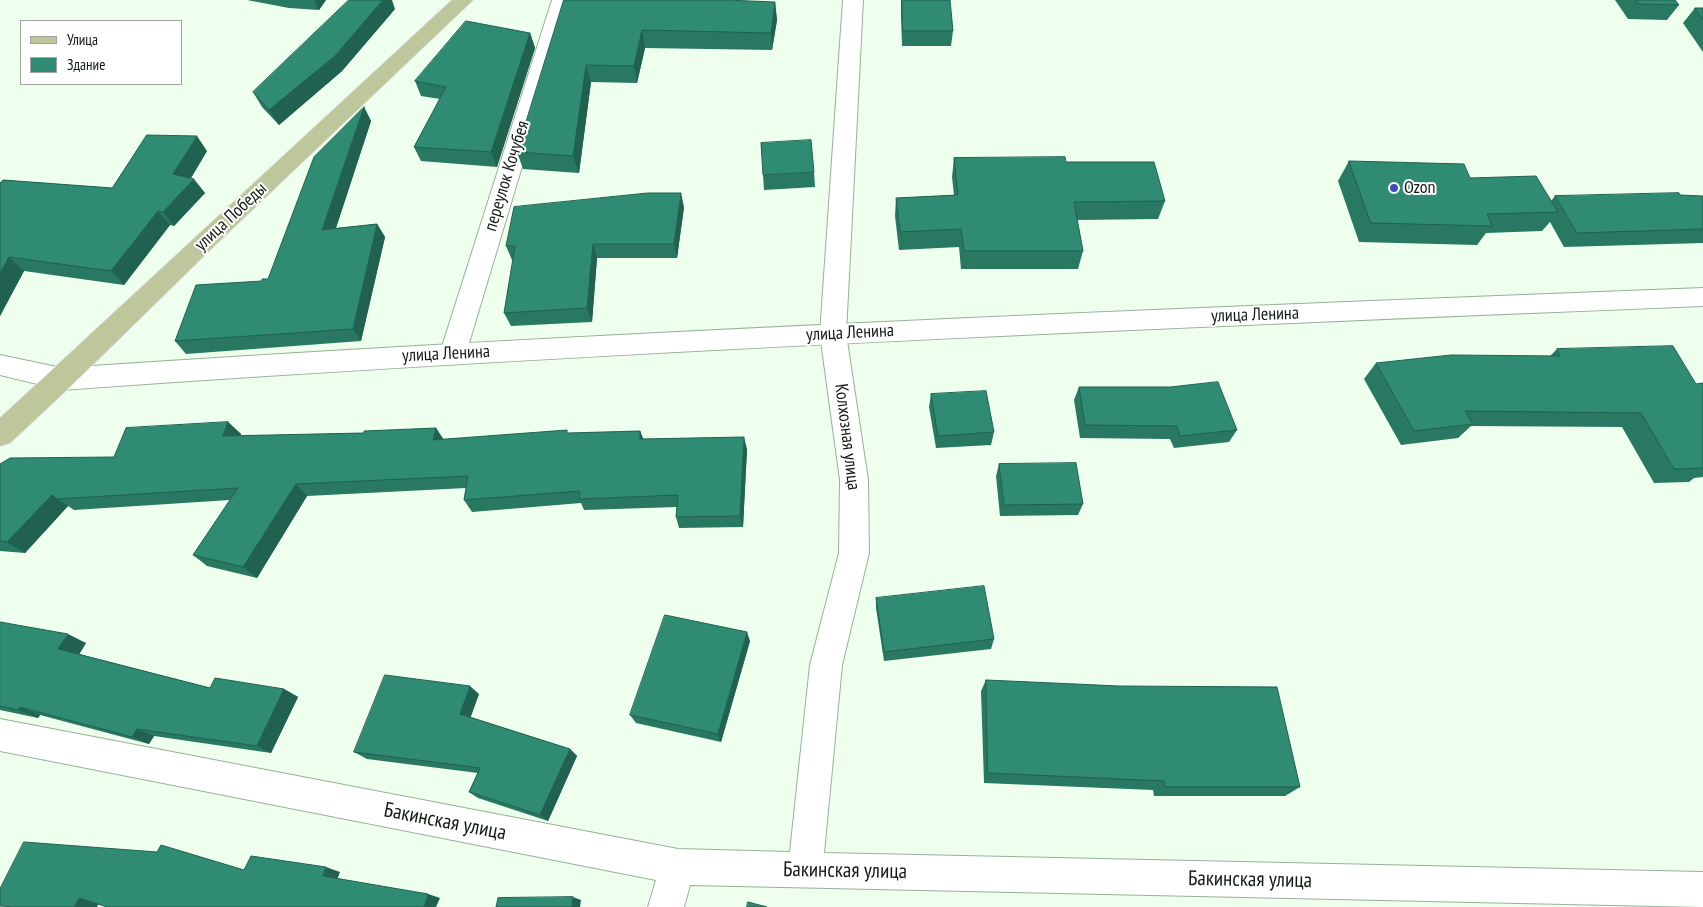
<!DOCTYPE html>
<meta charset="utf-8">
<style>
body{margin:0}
#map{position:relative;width:1703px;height:907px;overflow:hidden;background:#efe;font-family:"PT Sans Narrow",sans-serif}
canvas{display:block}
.legend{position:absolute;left:20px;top:20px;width:162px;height:65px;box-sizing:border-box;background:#fff;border:1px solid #a0a4a0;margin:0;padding:6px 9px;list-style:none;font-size:15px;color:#111b12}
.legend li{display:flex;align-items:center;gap:10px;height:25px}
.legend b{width:25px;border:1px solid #a0a4a0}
</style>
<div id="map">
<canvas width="1703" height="907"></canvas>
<ul class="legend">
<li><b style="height:6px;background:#bdc79b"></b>Улица</li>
<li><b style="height:14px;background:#2f8b72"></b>Здание</li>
</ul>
</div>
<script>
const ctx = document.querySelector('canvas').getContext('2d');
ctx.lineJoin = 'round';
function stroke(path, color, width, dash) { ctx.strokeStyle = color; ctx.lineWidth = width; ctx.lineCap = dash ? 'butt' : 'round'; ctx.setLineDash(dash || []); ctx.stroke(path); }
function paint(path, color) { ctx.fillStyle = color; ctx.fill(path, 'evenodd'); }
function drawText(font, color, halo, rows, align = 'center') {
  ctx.font = font + ' "PT Sans Narrow",sans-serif'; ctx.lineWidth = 4; ctx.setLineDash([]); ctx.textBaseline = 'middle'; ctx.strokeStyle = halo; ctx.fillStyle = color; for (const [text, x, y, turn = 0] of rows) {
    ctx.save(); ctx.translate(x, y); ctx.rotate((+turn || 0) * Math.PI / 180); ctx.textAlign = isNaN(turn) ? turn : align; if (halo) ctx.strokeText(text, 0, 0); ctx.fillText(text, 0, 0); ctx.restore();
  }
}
const street = new Path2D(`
 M552,0H572L466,353L462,360L453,363L444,360L440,353Z
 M843,0H863L846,334L868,480L869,553L842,665L824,853L1703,872V907L690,885L684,907H648L656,880L0,751V719L678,849L790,852L810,665L839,553L840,480L820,334Z
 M0,355L62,368L71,372L75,379L71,386L62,390L0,375Z`);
const secondary = new Path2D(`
 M1703,288V306C1156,328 608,351 62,390L53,386L49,379L53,372L62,368C609,331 1156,309 1703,288Z`);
const primary = new Path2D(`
 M452,0H473L212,248L71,386L10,443L0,446V418Z`);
const wall = new Path2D(`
 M247,0H326L319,10L289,8Z
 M564,0L775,2L777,20L772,50L645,48L637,83L591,82L579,173L523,169L517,152Z
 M901,0L953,31L951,46H902L901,14Z
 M1615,0H1675L1679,5L1667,20L1628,19Z
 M1695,8H1703V52L1683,23Z
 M395,9L342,71L279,125L262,107L253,92Z
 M530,33L535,48L497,167L421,161L414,147L440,99L421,96L415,81Z
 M364,107L371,121L336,228L377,224L385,237L361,341L186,354L175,341L262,281L268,279Z
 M207,151L191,178L205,193L174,226L170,225L124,285L24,271L0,316L3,180L112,188Z
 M954,158L1066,162L1165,201L1158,219L1077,220L1083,251L1078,269H961L959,247L899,250L895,216L896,198L954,195L952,177Z
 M1349,161L1470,178L1551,201L1555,196H1703V243L1564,247L1550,222L1542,231L1486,233L1477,245L1359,242L1338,181Z
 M814,172L815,187L764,190L763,175Z
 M684,207L677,258H597L592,322L511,326L504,313L513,260H512L506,246Z
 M1557,349L1696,384L1703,383V477L1694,478L1689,482L1654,483L1622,427L1471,426L1458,438L1401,445L1364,379L1376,363L1550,356Z
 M1079,387L1237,430L1229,442L1174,448L1170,439L1080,438L1074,400Z
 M931,394L994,432L991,445L936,448L929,407Z
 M228,422L241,434L240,436L364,433L436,428L443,439L640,431L643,439L747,449L743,527L679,528L676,517L677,507L584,510L581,503L472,512L464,500L466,488L307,496L257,578L207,566L193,555L230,500L74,510L68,506L25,553L0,551V464L114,457Z
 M999,464L1083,504L1078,515L1000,516L996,476Z
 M876,598L994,639L991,649L884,661L876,608Z
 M0,622L86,643L79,654L210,688L284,689L298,697L271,753L154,736L149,744L40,715L38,718L0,710Z
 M750,641L721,742L636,723L630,715Z
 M986,680L1300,787L1285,796H1154L1153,790L984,783L981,691Z
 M479,694L470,717L570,749L577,756L548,821L478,798L469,792L478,773L367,759L354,752Z`);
const shadedWall = new Path2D(`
 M314,0H326L319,10Z
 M383,0H392L395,9L342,71L279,125L269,110Z
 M775,2L777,20L772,50L771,33Z
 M642,30L645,48L637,83L634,66Z
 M530,33L535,48L497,167L491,152Z
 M586,65L591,82L579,173L573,156Z
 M364,107L371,121L331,243L322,230Z
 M197,136L207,151L185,188L173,174Z
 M194,179L205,193L174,226L163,212Z
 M681,193L684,207L677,258L674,244Z
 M158,211L170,225L124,285L111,271Z
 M377,224L385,237L361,341L353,329Z
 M593,244L597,258L592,322L587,308Z
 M9,257L24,271L0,316V273Z
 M228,422L241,434L236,448L223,436Z
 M436,428L444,440H433Z
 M640,431L645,443L640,439Z
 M744,437L747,449L743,527L740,516Z
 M296,484L307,496L257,578L243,567Z
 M52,495L68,506L25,553L7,542Z
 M747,632L750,641L721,742L718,734Z
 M68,634L86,643L77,658L58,649Z
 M470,686L479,694L469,722L460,714Z
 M284,689L298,697L271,753L257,746Z
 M20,707L40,715L38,718L18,710Z
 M137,729L154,736L149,744L132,737Z
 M570,749L577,756L548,821L540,815Z
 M326,867L340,872L337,880L323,876Z
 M428,894L440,898L436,907H424Z
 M573,897L581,900L580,907H572Z
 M79,898L99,902L97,907H74Z`);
const building = new Path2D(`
 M349,0H383L335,56L269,110L253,92Z
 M564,0H726L775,2L771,33L642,30L634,66L586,65L573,156L517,152Z
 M902,0H950L953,31H903Z
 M1636,0H1675L1679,5L1639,4Z
 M1695,8H1703V19Z
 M466,21L530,33L491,152L414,147L446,87L415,81Z
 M364,107L322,230L377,224L353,329L175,341L196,285L262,281V279H268L314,157Z
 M147,135L197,136L173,174L194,179L163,212L158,211L111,271L9,257L0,273V183L3,180L112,188Z
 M811,140L814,172L763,175L761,143Z
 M1065,157L1066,162H1154L1165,201L1074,202L1083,251H964L961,229L900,232L896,198L958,195L954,158Z
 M1349,161L1464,164L1470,178L1536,176L1558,212L1487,214L1492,226L1371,223Z
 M648,193H681L674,244H593L587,308L504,313L515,246H506L514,207Z
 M1679,193L1680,195L1703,196V229L1577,233L1555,196Z
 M1673,346L1696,384L1703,383V468L1674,469L1641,413L1465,411L1473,424L1414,431L1376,363L1451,355L1560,356L1557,349Z
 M1218,382L1237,430L1180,436L1177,426L1085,425L1079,387H1170Z
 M986,391L994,432L938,436L931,394Z
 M228,422L223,436L364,433V431L436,428L433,440L567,430V433L640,431V439L744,437L740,516L676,517L678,495L579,499L580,491L464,500L468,476L296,484L243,567L193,555L238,488L57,499L52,495L7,542L0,541V464L10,458L114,457L126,428Z
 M1076,463L1083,504L1004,505L999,464Z
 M984,586L994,639L884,652L876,598Z
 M665,615L747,632L718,734L630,715Z
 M0,622L68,634L58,649L210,688L215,678L284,689L257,746L137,729L132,737L20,707L18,710L0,706Z
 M385,675L470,686L460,714L570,749L540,815L469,792L480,768L354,752Z
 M986,680L1119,686L1277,687L1300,787H1165L1164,781L988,773Z
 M24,842L157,852L161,845L244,870L251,856L326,867L323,876L428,894L424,907H107L79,898L74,907H16L0,906V889Z
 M573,897L572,907H496L498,898Z
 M748,902L767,907H747Z`);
const markers = [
 [1394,188,5,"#434abe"]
];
const streetNames = [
 ["переулок Кочубея",507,176,-73],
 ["улица Победы",231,217,-43],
 ["улица Ленина",1255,315,-2],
 ["улица Ленина",850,333,-3],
 ["улица Ленина",446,354,-3],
 ["Колхозная улица",847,437,83]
];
const poiNames = [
 ["Ozon",1404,188]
];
const nearStreetnames = [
 ["Бакинская улица",445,822,11],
 ["Бакинская улица",845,871,1],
 ["Бакинская улица",1250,880,1]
];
stroke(street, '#97b198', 2);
stroke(secondary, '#97b198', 2);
stroke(primary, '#e2e4e3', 2);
paint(street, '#fff');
paint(secondary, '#fff');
paint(primary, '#bdc79b');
paint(wall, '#287862');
paint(shadedWall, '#216150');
paint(building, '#2f8b72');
stroke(building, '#216150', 1);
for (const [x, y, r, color] of markers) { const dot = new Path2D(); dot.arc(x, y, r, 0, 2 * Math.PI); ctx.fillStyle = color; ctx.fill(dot); stroke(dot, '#fff', 2); }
drawText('18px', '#111b12', '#fff', streetNames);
drawText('18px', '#111b12', '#fff', poiNames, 'left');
drawText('21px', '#111b12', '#fff', nearStreetnames);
</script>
